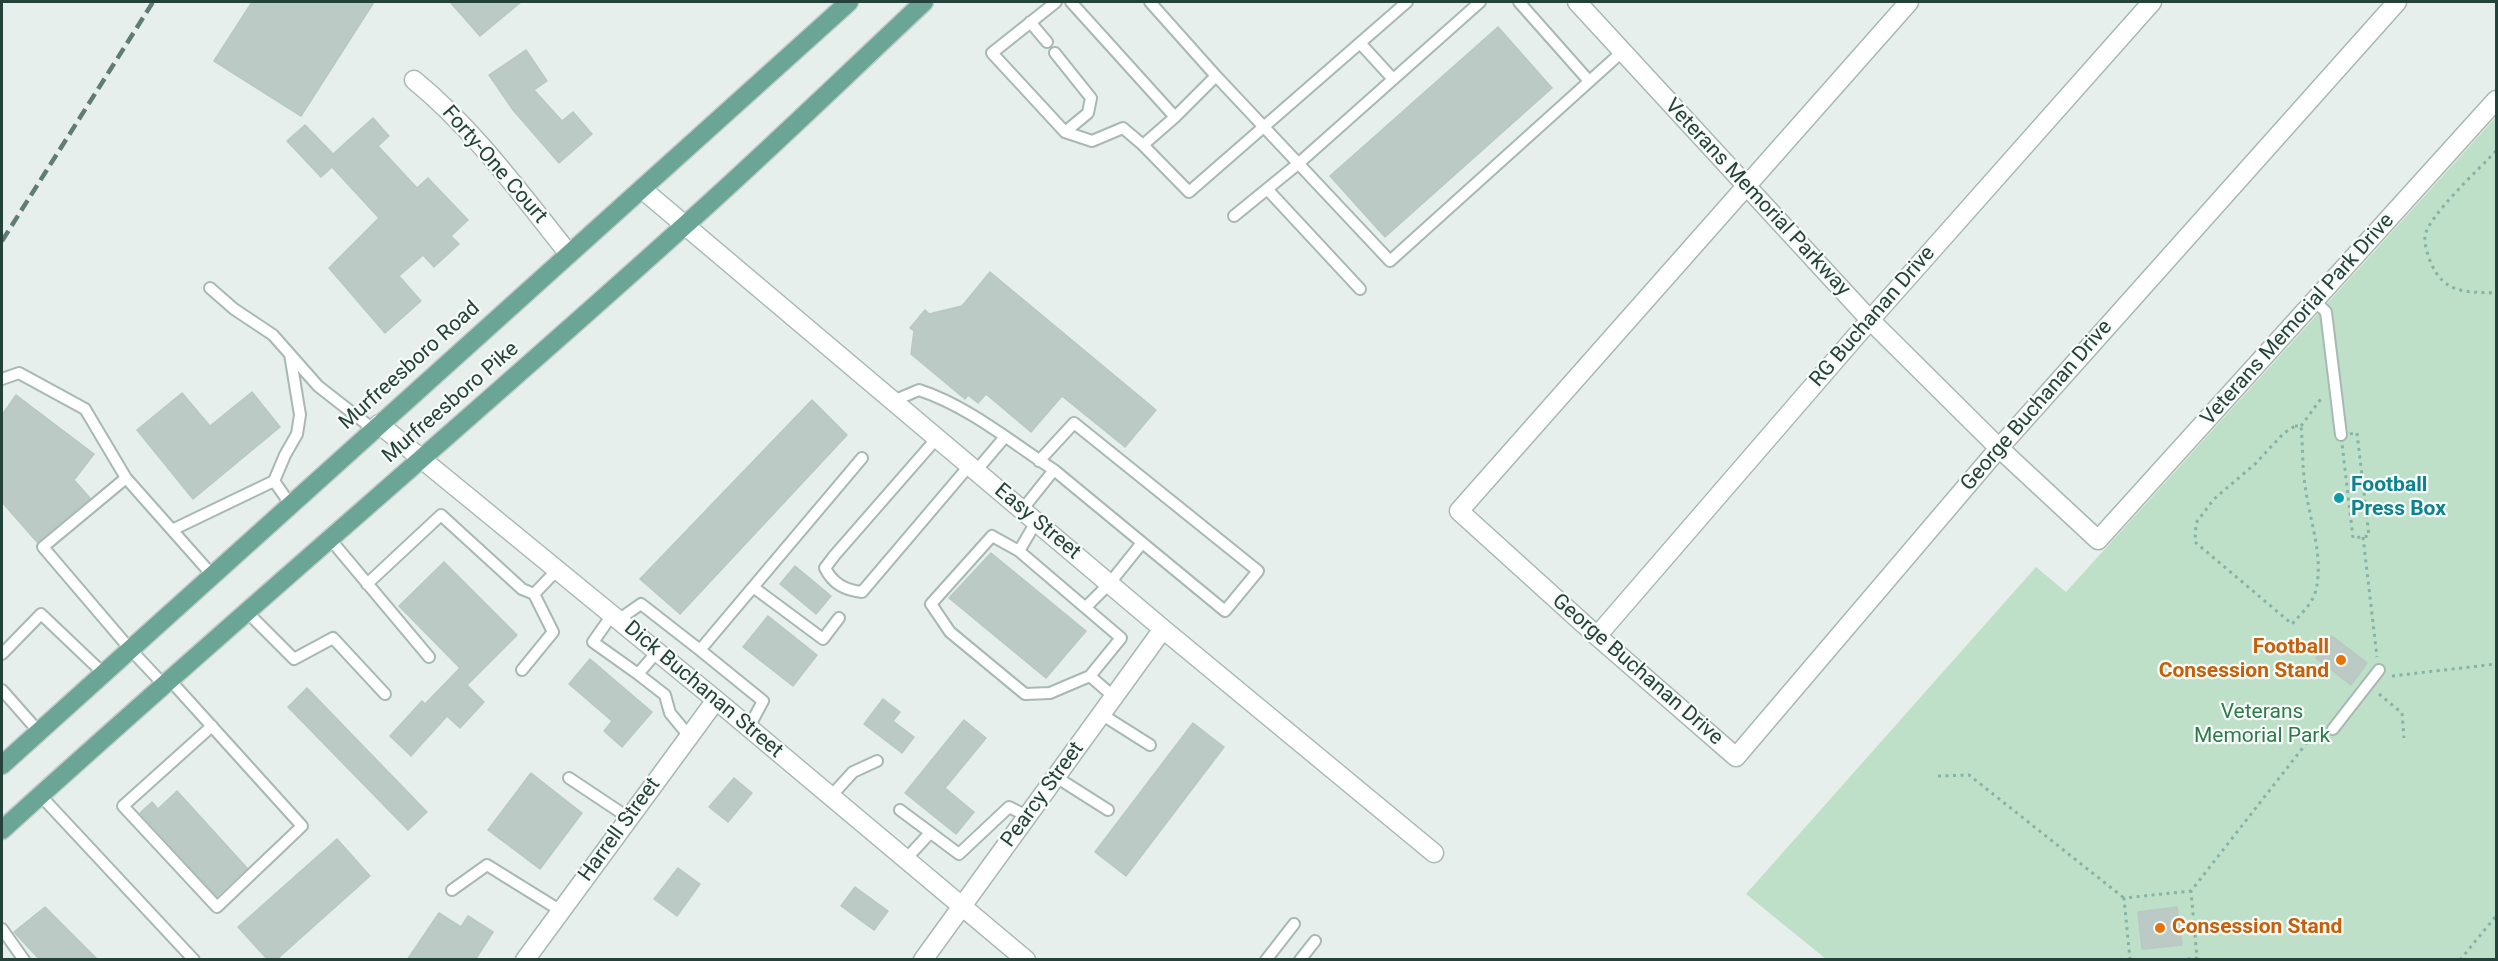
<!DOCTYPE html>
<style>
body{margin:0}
#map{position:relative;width:2498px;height:961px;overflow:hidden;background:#e6efeb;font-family:Roboto,sans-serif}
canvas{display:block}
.frame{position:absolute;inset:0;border:3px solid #24423a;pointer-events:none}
</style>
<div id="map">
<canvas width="2498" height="961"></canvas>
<div class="frame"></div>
</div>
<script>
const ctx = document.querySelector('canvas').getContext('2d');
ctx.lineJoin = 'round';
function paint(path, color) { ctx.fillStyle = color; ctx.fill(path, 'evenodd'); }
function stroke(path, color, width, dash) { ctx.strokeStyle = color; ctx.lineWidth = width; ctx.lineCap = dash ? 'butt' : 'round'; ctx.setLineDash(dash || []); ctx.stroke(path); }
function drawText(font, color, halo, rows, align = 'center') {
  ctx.font = font + ' Roboto,sans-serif'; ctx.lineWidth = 4.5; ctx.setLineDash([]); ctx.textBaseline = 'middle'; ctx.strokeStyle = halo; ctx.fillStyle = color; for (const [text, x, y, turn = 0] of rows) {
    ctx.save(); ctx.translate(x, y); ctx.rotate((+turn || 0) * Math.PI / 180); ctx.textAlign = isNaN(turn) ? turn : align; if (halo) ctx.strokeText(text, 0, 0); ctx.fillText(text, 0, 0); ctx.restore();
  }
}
const green = new Path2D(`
 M2496,117V959H1826L1746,894L2036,567L2066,592Z`);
const building = new Path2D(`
 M252,2H374L301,116L214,61Z
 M450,2H521L480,36Z
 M1498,27L1552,88L1385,237L1330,176Z
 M526,50L547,81L534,90L562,121L573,112L592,134L559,163L513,110L489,75Z
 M373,118L389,136L378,146L417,188L428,178L468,220L451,236L459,244L434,267L423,255L399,276L421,301L385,333L329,268L379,218L332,167L321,177L287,141L305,125L333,154Z
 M990,272L1156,410L1125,447L1062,396L1031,432L986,394L978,403L968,395L965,399L911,354L914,331L910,328L925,310L929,314L962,306Z
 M252,392L280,427L193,499L137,430L182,393L210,426Z
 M16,395L94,454L74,480L90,498L37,542L2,502V415Z
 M812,400L847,435L680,614L640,579Z
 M991,553L1086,631L1046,678L949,598Z
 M444,562L517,635L467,685L484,702L460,728L447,716L411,756L390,736L422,701L425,704L460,668L399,606Z
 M795,566L831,596L816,614L780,584Z
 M768,616L817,655L793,686L743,647Z
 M2332,636L2367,663L2351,685L2316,658Z
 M590,659L652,712L622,747L604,731L612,721L569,684Z
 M307,688L427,812L408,830L288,707Z
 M883,699L900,712L893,721L914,737L902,753L864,724Z
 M964,720L986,738L945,788L974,812L956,834L905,793Z
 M1193,723L1224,747L1126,876L1095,852Z
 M531,773L582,813L540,869L488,830Z
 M734,778L752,793L728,822L709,807Z
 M177,791L247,868L217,896L140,813L152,802L158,809Z
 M337,839L370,876L276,960H268L238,927Z
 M678,868L700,884L677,916L654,899Z
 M855,887L888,911L874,930L841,906Z
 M45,907L98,960H40L14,932Z
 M2177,907L2182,945L2142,949L2138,912Z
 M439,913L461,927L468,916L493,932L475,960H407Z`);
const path = new Path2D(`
 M2496,151C2481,167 2428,216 2425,236C2424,244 2428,256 2431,263C2444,294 2467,292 2496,293
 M2295,426H2301C2303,445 2302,466 2305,485C2309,519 2324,555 2316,590C2313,603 2301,614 2292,624L2195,542L2196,523L2214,499L2255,464L2284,433Z
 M2301,426L2323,396
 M2357,433L2369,536L2353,538L2341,435Z
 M2363,537L2377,657
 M2392,676L2496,664
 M2379,694L2402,713L2404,738
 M1938,776L1969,775L2124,898
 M2130,960L2124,898L2191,891
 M2180,960L2197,958L2191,891L2319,727
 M2460,960L2496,916`);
const service = new Path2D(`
 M1056,2L992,53L1065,132L1092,141L1123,128L1143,145L1175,117
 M1071,2L1175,117L1216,76
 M1150,2L1216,76L1390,261L1623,51
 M1519,2L1589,81
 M1030,22L1047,42
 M1360,43L1393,79
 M1055,53L1091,98L1088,113L1065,132
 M1143,145L1189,192L1407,2
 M1267,189L1360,289
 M1234,216L1299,163L1480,2
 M210,288L234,309L273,335L318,386L373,429
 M2315,301L2326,312L2341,435
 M2,379L19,373L85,409L126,478L43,547L130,649L163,684
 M893,401L919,390C968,406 1011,442 1054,470L1225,611L1258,571L1074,423L1039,461
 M937,438L834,556L825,568C833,584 845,590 862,592L969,466
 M976,471L1004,438
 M126,478L212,575
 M290,504L274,481L285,455L297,434L300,415L290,354
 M1022,510L1054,470
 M172,530L274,481
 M330,539L429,657
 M1019,551L1036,522
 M367,584L441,515L522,589L534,594L557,570
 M753,587L823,639L839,618
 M1086,607L1109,584L1142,543
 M246,611L294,659L333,638L385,694
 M612,615L593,642L638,674L657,652
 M618,620L641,604L700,650L862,458
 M700,650L763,701L749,727
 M2,654L41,614L103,673
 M522,670L553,632L534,594
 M638,674L665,695L670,713L689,736
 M1090,676L1050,693L1025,694L950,632L931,604L992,536L1019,551L1121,638L1090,676L1114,697
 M169,679L302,826L217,907L123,806L212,726
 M2,690L39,732
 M1101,714L1150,745
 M2333,729L2379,670
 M1056,777L1108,810
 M569,778L629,818
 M40,795L194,960
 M831,796L853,772L877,761
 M900,810L959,854L1009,807L1027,816
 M906,859L930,833
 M452,890L487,865L561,911
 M2,929L24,960
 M1266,960L1294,924
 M1300,960L1315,941`);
const minor = new Path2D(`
 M1577,2L1870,320L1999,448L2098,540L2496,100
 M1909,2L1459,511L1597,636L1736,757L1999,448L2397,2
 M414,80C475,130 520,193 569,254
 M642,189L1163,629L1434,853
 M379,424L716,700L1026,960
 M1597,636L1870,320L2152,2
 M525,960L716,700
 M923,960L1163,629`);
const primary = new Path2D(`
 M2,765L849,2
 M2,830C226,626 458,430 683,227C765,154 844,77 924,2`);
const rail = new Path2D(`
 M2,241L153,2`);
const markers = [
 [2339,498,6,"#0f9aa8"],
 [2341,660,6,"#e8710a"],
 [2160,928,6,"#e8710a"]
];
const streetNames = [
 ["Forty-One Court",494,165,49],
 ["Veterans Memorial Parkway",1757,198,47],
 ["RG Buchanan Drive",1873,317,-49],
 ["Veterans Memorial Park Drive",2298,320,-48],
 ["Murfreesboro Road",410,366,-42],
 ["Murfreesboro Pike",451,403,-41],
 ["George Buchanan Drive",2037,406,-49],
 ["Easy Street",1037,522,40],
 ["George Buchanan Drive",1637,670,41],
 ["Dick Buchanan Street",703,690,40],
 ["Pearcy Street",1043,795,-54],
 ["Harrell Street",620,830,-54]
];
const cultureNames = [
 ["Football",2351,486],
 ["Press Box",2351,510]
];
const foodNames = [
 ["Football",2329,648],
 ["Consession Stand",2329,672],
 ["Consession Stand",2172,928,"left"]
];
const parkNames = [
 ["Veterans",2262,713],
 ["Memorial Park",2262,737]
];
paint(green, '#bfe0c8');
paint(building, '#bbcac4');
stroke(building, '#b8c9c2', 1.5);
stroke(service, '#a8b8b2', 14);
stroke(minor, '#a8b8b2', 21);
stroke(primary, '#c2cac8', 21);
stroke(path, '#86b3a5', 3, [3, 4.5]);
stroke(service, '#fff', 10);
stroke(minor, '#fff', 18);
stroke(primary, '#6aa596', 18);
stroke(rail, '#5f7d75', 4.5, [12, 6]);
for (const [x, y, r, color] of markers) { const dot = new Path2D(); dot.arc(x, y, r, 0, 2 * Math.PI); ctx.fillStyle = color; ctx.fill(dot); stroke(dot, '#f7fbf9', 2); }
drawText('21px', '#24423a', '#f7fbf9', streetNames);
drawText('bold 21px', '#0d838f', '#f7fbf9', cultureNames, 'left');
drawText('bold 21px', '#c56008', '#f7fbf9', foodNames, 'right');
drawText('21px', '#2d7a4b', '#f7fbf9', parkNames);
</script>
